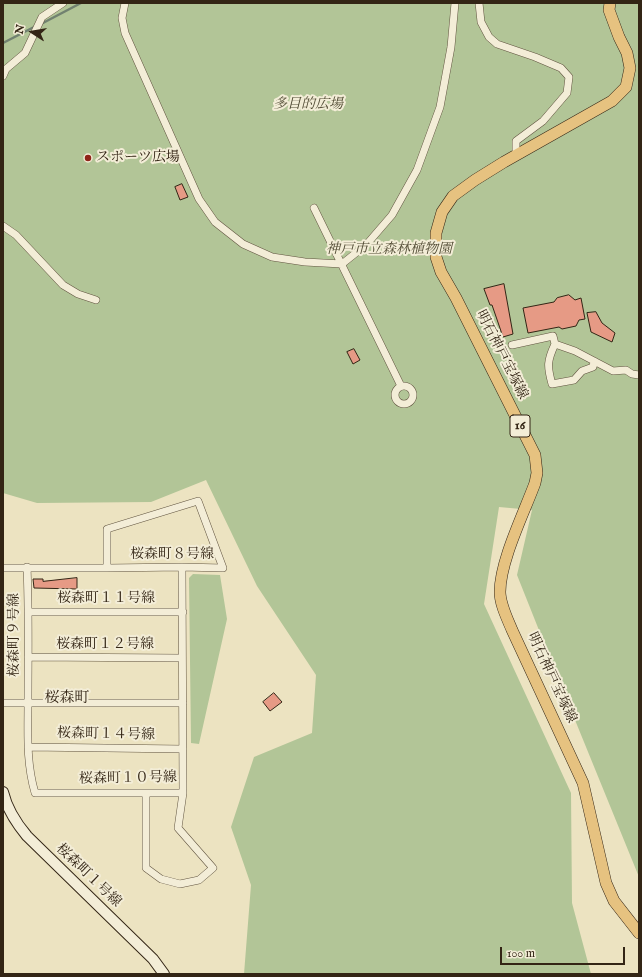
<!DOCTYPE html>
<meta charset="utf-8">
<style>
body{margin:0}
#map{position:relative;width:642px;height:977px;overflow:hidden;background:#ece3c1;font-family:"IM FELL English",serif}
canvas{display:block}
.frame{position:absolute;inset:0;border:4px solid #332515;pointer-events:none}
.north{position:absolute;left:12px;top:12px;width:40px;height:40px;-webkit-text-stroke:3px #f3edd7;paint-order:stroke;rotate:282deg;font-size:11px;font-weight:700;line-height:16px;text-align:center;color:#332515}
.north::after{content:'';display:block;margin:auto;width:14px;height:18px;background:#332515;clip-path:polygon(50% 0,100% 100%,50% 72%,0 100%)}
.scale{position:absolute;left:500px;top:947px;width:125px;height:18px;box-sizing:border-box;border:2px solid #332515;border-top:0;padding-left:5px;font-size:12px;line-height:14px;white-space:nowrap;color:#332515;-webkit-text-stroke:3px #f3edd7;paint-order:stroke}
</style>
<div id="map">
<canvas width="642" height="977"></canvas>
<div class="frame"></div>
<div class="north">N</div>
<div class="scale">100 m</div>
</div>
<script>
const ctx = document.querySelector('canvas').getContext('2d');
ctx.lineJoin = 'round';
function paint(path, color) { ctx.fillStyle = color; ctx.fill(path, 'evenodd'); }
function stroke(path, color, width, dash) { ctx.strokeStyle = color; ctx.lineWidth = width; ctx.lineCap = dash ? 'butt' : 'round'; ctx.setLineDash(dash || []); ctx.stroke(path); }
function drawText(font, color, halo, rows, align = 'center') {
  ctx.font = font + ' "IM FELL English","Noto Serif JP",serif'; ctx.lineWidth = 4; ctx.setLineDash([]); ctx.textBaseline = 'middle'; ctx.strokeStyle = halo; ctx.fillStyle = color; for (const [text, x, y, turn = 0] of rows) {
    ctx.save(); ctx.translate(x, y); ctx.rotate((+turn || 0) * Math.PI / 180); ctx.textAlign = isNaN(turn) ? turn : align; if (halo) ctx.strokeText(text, 0, 0); ctx.fillText(text, 0, 0); ctx.restore();
  }
}
const green = new Path2D(`
 M3,3H639V877L564,693L517,575L532,510L499,507L484,604L571,793L572,903L591,974H244L251,885L231,827L254,757L312,733L316,675L257,586L206,480L151,502L37,503L3,493Z
 M193,574L220,575L227,619L199,744L191,743L189,578Z`);
const stream = new Path2D(`
 M41,24L81,3
 M3,43L36,26`);
const building = new Path2D(`
 M182,184L188,197L180,200L175,187Z
 M504,284L513,334L503,337L492,305H490L484,289Z
 M569,295L575,300L581,298L585,319L579,320L576,326L562,329L559,327L528,333L523,308L554,302L557,298Z
 M596,312L602,323L615,333L612,342L591,332L587,313Z
 M354,349L360,360L353,364L347,352Z
 M77,578V589L34,588L33,579H43V581Z
 M274,693L282,702L270,711L263,702Z`);
const street = new Path2D(`
 M125,3L122,18L125,33L199,199L215,222L243,244L272,257L305,262L342,264L367,244L392,215L417,170L440,107L451,47L455,3
 M479,3L481,22L489,37L497,44L535,57L561,68L569,77L567,93L543,121L516,141V156
 M3,76L6,69L25,53L42,17L63,3
 M314,208L401,386
 M3,226L16,235L63,285L78,294L96,300
 M555,344C547,361 547,366 552,384L574,380L582,371L593,367L594,361
 M512,345L553,336L555,344L575,351L613,371L626,370L632,374L639,375
 M395 395a9 9 0 1 1 18 0a9 9 0 1 1-18 0Z
 M27,567C29,612 28,657 28,702C28,733 26,762 35,793H183L182,567
 M3,568H107L182,567L223,568L198,501L107,529V568
 M29,612H183
 M28,657L182,658
 M3,703H183
 M28,747L183,749
 M146,794V868L161,879L180,884L199,880L213,868L178,828L183,793`);
const secondary = new Path2D(`
 M3,792C7,809 16,823 27,836L153,959L164,974`);
const primary = new Path2D(`
 M610,3L609,10L619,37L627,53L630,68L626,87L612,101L504,162L475,180L453,196L442,212L436,233V257L441,272L456,298L535,455L537,473L535,483C524,513 500,561 500,592C500,604 507,618 512,630L583,783L606,883L614,901L639,933`);
const markers = [
 [88,158,4,"#8f2418"]
];
const shields = [
 [520,426,20]
];
const shieldNames = [
 ["16",520,426]
];
const parkNames = [
 ["多目的広場",308,105],
 ["神戸市立森林植物園",389,250]
];
const poiNames = [
 ["スポーツ広場",96,158]
];
const streetNames = [
 ["明石神戸宝塚線",501,355,63],
 ["桜森町８号線",172,555],
 ["桜森町１１号線",106,599],
 ["桜森町９号線",15,635,-90],
 ["桜森町１２号線",105,645],
 ["明石神戸宝塚線",551,678,65],
 ["桜森町１４号線",106,735,1],
 ["桜森町１０号線",128,779,-1],
 ["桜森町１号線",88,876,44]
];
const neighbourhoodNames = [
 ["桜森町",67,699]
];
paint(green, '#b2c597');
stroke(stream, '#718170', 2.5);
paint(building, '#e69a85');
stroke(building, '#332515', 1);
stroke(street, '#615440', 8);
stroke(secondary, '#332515', 12);
stroke(primary, '#332515', 12);
stroke(street, '#f3edd7', 7);
stroke(secondary, '#f3edd7', 10);
stroke(primary, '#e6c280', 11);
for (const [x, y, r, color] of markers) { const dot = new Path2D(); dot.arc(x, y, r, 0, 2 * Math.PI); ctx.fillStyle = color; ctx.fill(dot); stroke(dot, '#f3edd7', 1.5); }
for (const [x, y, w] of shields) { const box = new Path2D(); box.roundRect(x - w / 2, y - 11, w, 22, 3); ctx.fillStyle = '#f3edd7'; ctx.fill(box); stroke(box, '#332515', 1); }
drawText('bold 13px', '#332515', null, shieldNames);
drawText('italic 14px', '#534d36', '#f3edd7', parkNames);
drawText('14px', '#332515', '#f3edd7', poiNames, 'left');
drawText('14px', '#332515', '#f3edd7', streetNames);
drawText('15px', '#332515', '#f3edd7', neighbourhoodNames);
</script>
